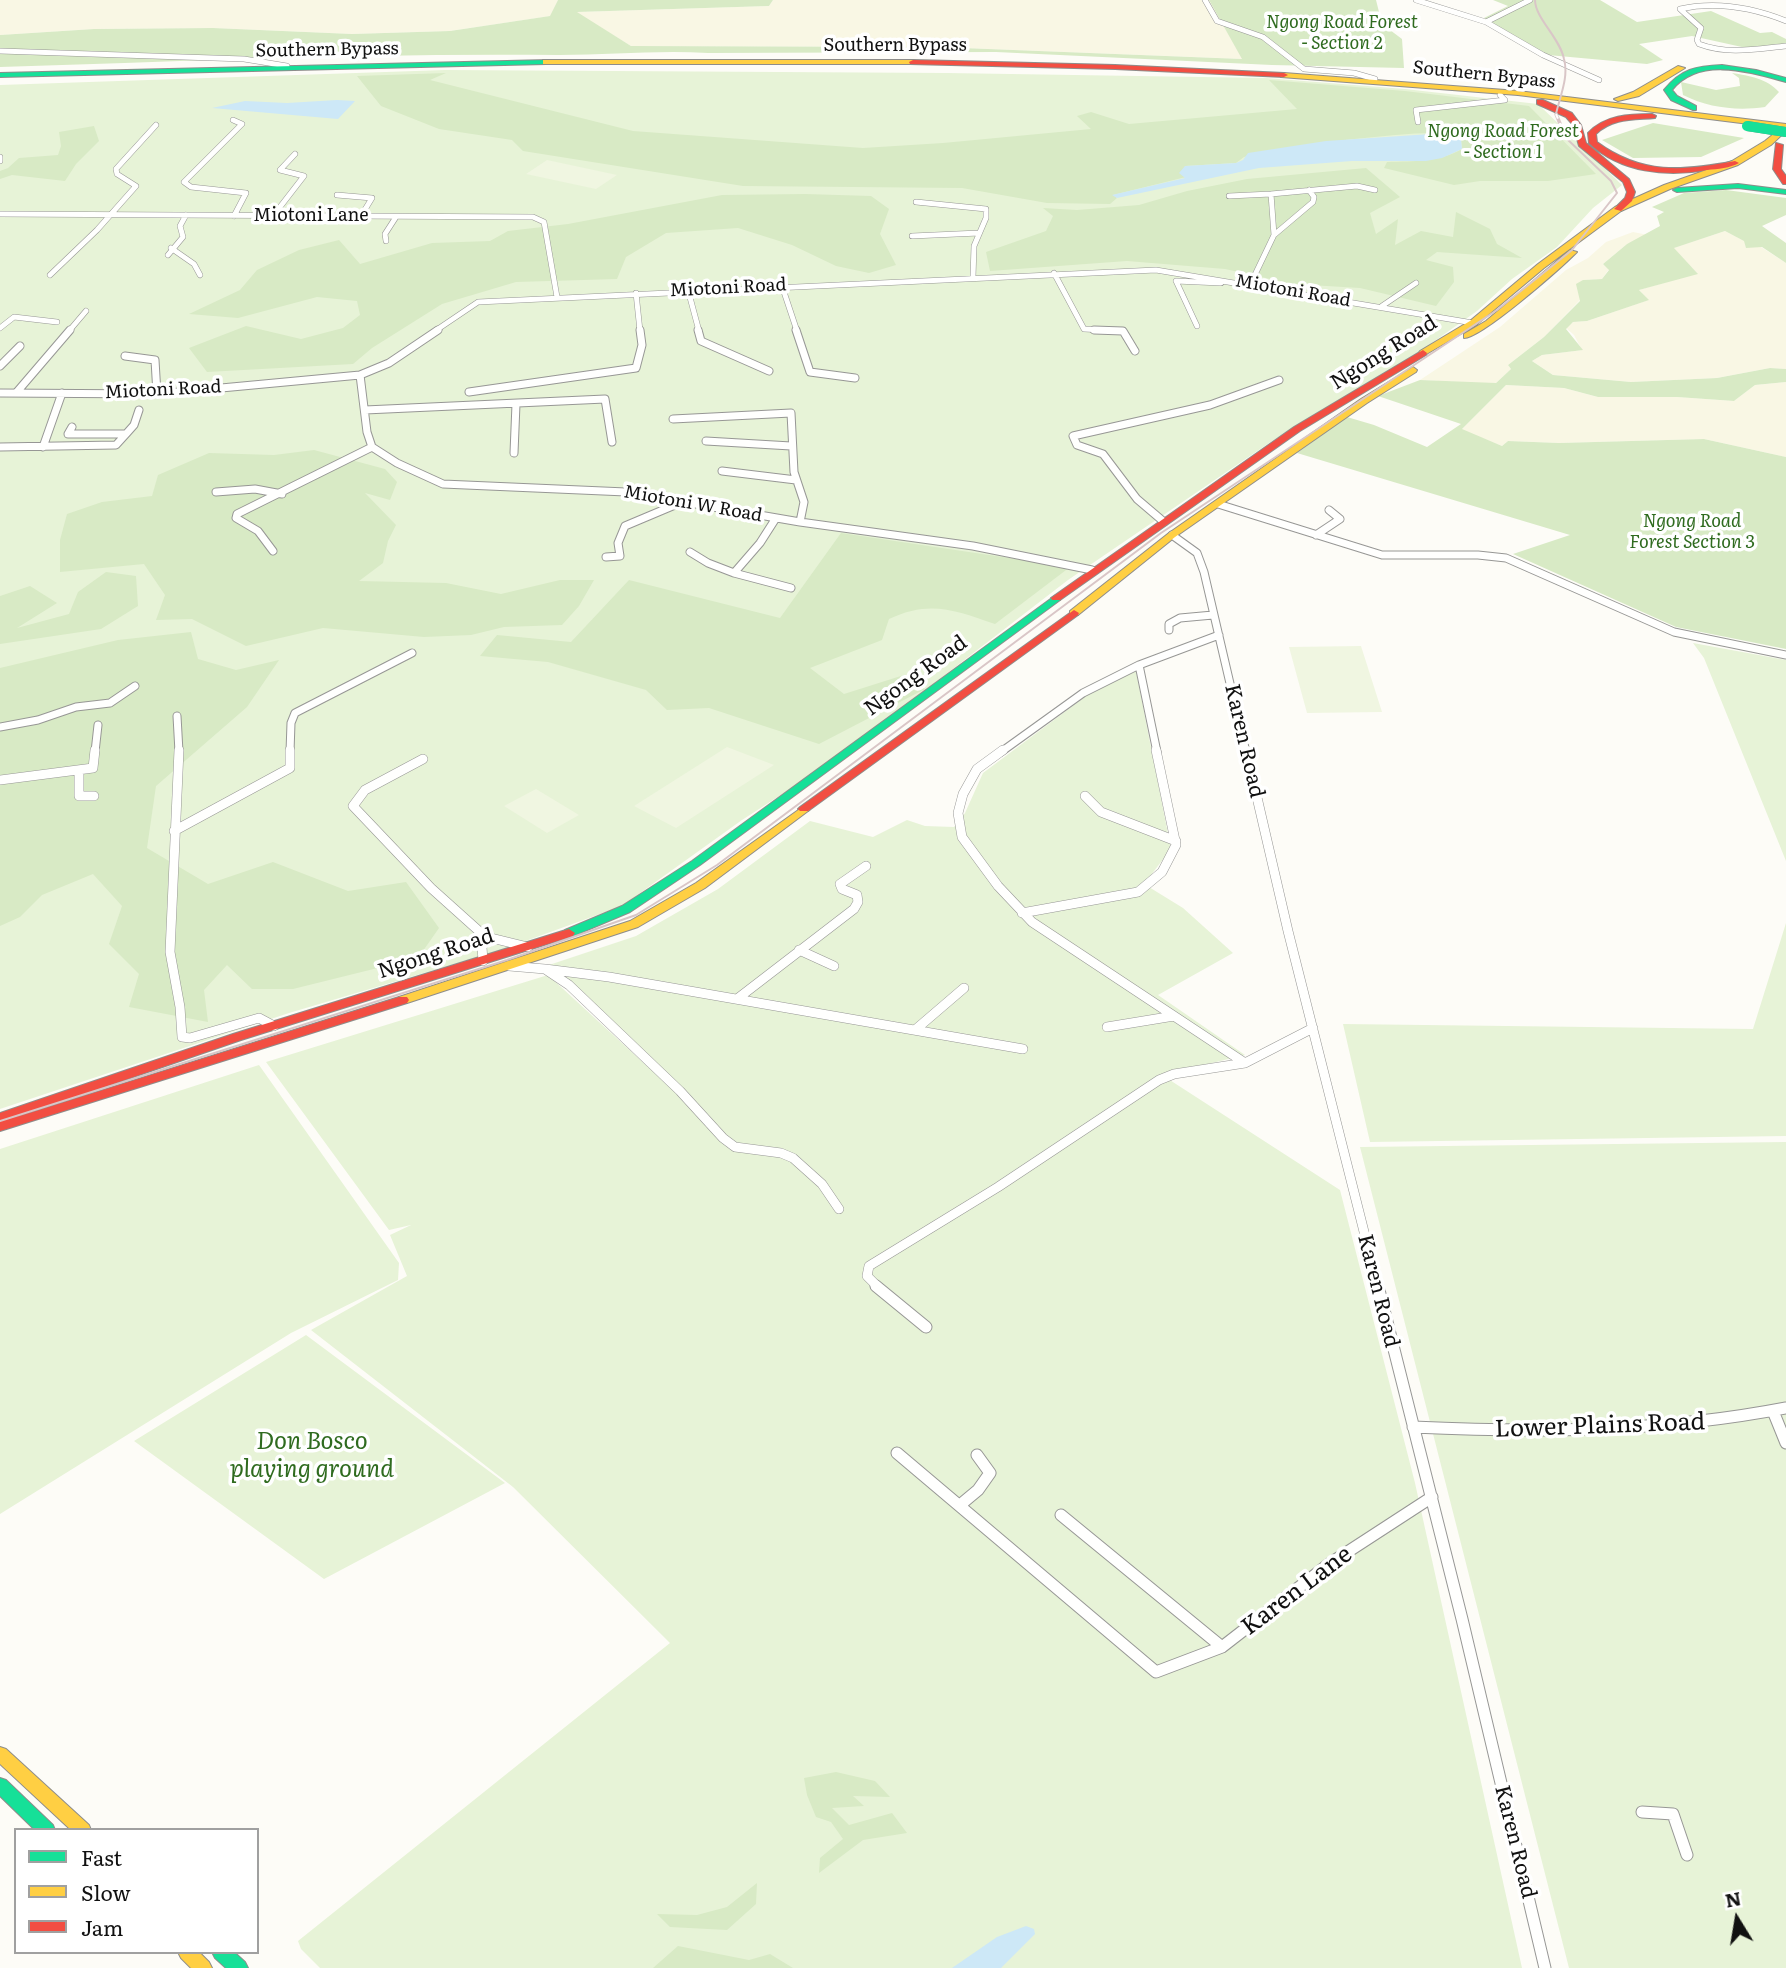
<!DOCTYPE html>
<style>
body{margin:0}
#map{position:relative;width:1786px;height:1968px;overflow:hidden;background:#fdfcf7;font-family:Literata,serif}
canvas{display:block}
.legend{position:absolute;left:14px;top:1828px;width:245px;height:126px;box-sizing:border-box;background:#fff;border:2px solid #a0a0a0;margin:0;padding:9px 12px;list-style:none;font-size:21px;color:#111}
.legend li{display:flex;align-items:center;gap:14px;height:35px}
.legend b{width:35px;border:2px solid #a0a0a0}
.north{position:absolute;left:1702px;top:1884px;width:70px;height:70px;-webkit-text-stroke:5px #fff;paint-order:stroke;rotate:349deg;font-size:19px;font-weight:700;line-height:28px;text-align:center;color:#111}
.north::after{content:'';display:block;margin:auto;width:24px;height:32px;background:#111;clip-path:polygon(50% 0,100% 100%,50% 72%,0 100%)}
</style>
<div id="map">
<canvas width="1786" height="1968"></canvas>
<ul class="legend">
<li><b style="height:9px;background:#16e098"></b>Fast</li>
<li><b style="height:9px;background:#ffcf43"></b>Slow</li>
<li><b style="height:9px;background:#f24e42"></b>Jam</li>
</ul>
<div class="north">N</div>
</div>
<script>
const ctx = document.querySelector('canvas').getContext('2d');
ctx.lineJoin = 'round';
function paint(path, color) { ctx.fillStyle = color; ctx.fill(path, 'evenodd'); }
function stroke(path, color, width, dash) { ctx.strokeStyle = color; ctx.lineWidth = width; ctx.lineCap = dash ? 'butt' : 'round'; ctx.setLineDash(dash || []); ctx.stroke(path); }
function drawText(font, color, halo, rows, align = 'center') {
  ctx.font = font + ' Literata,serif'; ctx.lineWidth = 7; ctx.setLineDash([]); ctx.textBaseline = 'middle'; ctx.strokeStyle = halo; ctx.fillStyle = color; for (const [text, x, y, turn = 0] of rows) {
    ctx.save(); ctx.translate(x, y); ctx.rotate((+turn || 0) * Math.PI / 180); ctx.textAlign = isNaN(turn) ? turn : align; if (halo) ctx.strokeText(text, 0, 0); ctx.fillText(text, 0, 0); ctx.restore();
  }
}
const farmland = new Path2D(`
 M0,0H558L551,16L450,31L352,34L213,28L94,29L0,35Z
 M773,0H1209L1243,59L937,47L631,46L575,12L769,6Z
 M1725,231L1745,241L1746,247H1761L1786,263V369L1770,368L1717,378L1631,382L1553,375L1532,361L1542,355L1582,350L1574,335L1566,328L1573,322L1587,321L1648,300L1639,290L1697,273L1673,248Z
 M1633,232L1648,235L1627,244L1603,264L1609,269L1602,279L1583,280L1580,300L1544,337L1508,365L1511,369L1495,384L1420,380L1500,327L1566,270L1588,258L1606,242Z
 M1786,382V457L1704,439L1559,443L1508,441L1502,446L1461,430L1506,385L1564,388L1598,397H1677L1734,401L1755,385Z`);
const green = new Path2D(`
 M445,70L947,73L1266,78L1405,89L1538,104L1622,185L1593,208L1557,247L1512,279L1477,311L1453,328L1415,355L1272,441L1068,580L919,695L790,789L742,820L622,906L498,951L289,1013L0,1109V85Z
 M1693,643L1786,660V861L1704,658Z
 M1136,671L1171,849L1144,884L1183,908L1233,953L1158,995L1245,1055L1162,1075L1340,1190L1415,1483L1522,1968H320L301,1949L298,1941L670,1643L513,1487L311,1330L407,1276L390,1235L411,1225L389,1230L266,1062L548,975L686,1102L694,1099L543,967L636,936L718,889L810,821L873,837L907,820L925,826L954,827L965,813L983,773L1090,693Z
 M1786,923V1136L1370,1142L1343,1024L1753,1029Z
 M259,1065L399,1263L398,1280L291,1333L0,1514V1149Z
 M1786,1142V1968H1569L1360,1147Z
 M306,1335L505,1483L324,1579L134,1441Z`);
const forest = new Path2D(`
 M558,0H773L769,6L577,12L631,46L937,47L1242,59L1209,0H1376L1382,24L1402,39L1404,68L1272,65L996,52L708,53C658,50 609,55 559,55C372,53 186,61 0,67V35L94,29L213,28L352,34L450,31L550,16Z
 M1493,0H1600L1637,22L1711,11L1760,33L1772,32L1786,39V44L1751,49L1692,36L1639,44L1663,60L1647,64L1548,55L1484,18L1508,6Z
 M446,73L430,80L633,131L863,148L943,143L1091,129L1077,116L1091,112L1129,124L1297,109L1269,80L1405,91L1529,106L1596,174L1548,181H1480L1454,185L1384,168L1387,162C1414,161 1439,162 1462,149L1461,139C1437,130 1411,134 1385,136C1337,140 1291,147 1244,157L1236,163L1185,166L1186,177L1113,195L1117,198L1110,204L1047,203L962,188L743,186L523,151L512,140L439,129L381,106L357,76Z
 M1732,73C1750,76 1766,78 1779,92L1765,107C1737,111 1709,108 1683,95L1681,82L1716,90L1740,86L1739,78Z
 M1653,123L1744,138L1701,157L1633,158L1602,140Z
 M94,126L99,141L76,164L65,181L12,175L0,179V171L8,168L19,158L58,155L61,146L59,132Z
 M1366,168L1400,197L1370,213L1376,234L1398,219L1395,245L1421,231L1453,237L1456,212L1490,229L1497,244L1522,258L1437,252L1426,260L1453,267L1454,282L1436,306L1360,288L1293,284L1225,269L1127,261L990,271L986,252L1046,231L1053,216L1043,208L1077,210L1139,205L1187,191L1247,179Z
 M1726,190L1786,198V215L1762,226L1786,243V263L1762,247L1746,248L1744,241L1725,231L1674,248L1698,274L1639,290L1649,300L1587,321L1573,322L1566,329L1583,350L1542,355L1532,361L1553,375L1631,382L1717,378L1770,368L1786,369V382L1755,385L1734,401L1677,397H1598L1564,388L1506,385L1462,429L1502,446L1508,441L1559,443L1704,439L1786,457V649L1676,627L1513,554L1570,535L1297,453L1347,417L1374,425L1427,447L1461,424L1378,396L1420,380L1496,383L1511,369L1508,365L1544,337L1580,301L1576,284L1583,280L1602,279L1609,270L1603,264L1627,244L1660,226L1657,216L1664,212L1652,207L1684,193Z
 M805,194L871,196L889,209L880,234L896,265L869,273L836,266L792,245L738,228L666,233L626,257L617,279L516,282L442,304L372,348L353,364L207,372L189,348L246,326L301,339L343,328L360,315L357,301L317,297L238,318L189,314L240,290L257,270L299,250L339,240L360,264L432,243L490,241L508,231L568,224L722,195Z
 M314,450L385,469L397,482L390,500L365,493L396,525L388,541L383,563L359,581L446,583L501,594L560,580H594L579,606L562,625L504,627L471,635L424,637L323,628L246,646L192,619L156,620L165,595L144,564L60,572V540L67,514L102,502L152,496L158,475L209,453L274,455Z
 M841,533L1070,567L995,624C954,610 930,600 889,619L882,640L810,668L844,694L904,675L925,689L819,744L709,708L667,710L646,690L548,662L480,656L497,635L571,642L629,580L780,618Z
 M106,572L136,576L138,606L101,629L0,644V596L30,586L57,603L17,628L69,614L78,592Z
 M191,632L198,659L236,670L279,660L247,707L156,786L147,848L208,884L273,862L348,891L406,882L439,928L418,958L293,989H252L227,965L204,990L208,1022L129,1007L139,974L109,944L122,906L93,874L42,895L20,917L0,926V668L118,640Z
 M836,1772L875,1781L890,1797L853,1796L864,1806L832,1808L849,1825L892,1813L907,1833L863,1840L819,1873L820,1858L843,1839L831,1822L816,1817L807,1795L804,1778Z
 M757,1883L756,1904L727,1930L670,1927L657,1914L697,1915L727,1907Z
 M678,1946L749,1960L770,1954L793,1968H653Z`);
const pitch = new Path2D(`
 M547,160L617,175L596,189L526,174Z
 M1361,646L1382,712L1307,713L1289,647Z
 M727,747L774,765L676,828L634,806Z
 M536,789L579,815L547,833L504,806Z`);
const water = new Path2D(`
 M337,100L355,101L338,119L212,108L245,101L287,103Z
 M1446,133L1461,139L1462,149L1442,158L1426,161H1352L1259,168L1117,198L1112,195L1185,178L1179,173L1185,166L1236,163L1243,160L1248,153L1326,141Z
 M1026,1926L1034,1929L1035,1934L1001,1968H952L997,1937Z`);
const streetFar3 = new Path2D(`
 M1205,0L1217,21L1263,37L1304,69L1354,73L1375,79
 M1416,0L1486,22
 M1530,0L1486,22L1543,55L1599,80
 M1786,21C1751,7 1717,1 1680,9L1701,28L1697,40L1699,44C1728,55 1756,49 1786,46
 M0,51L244,59L287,66
 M233,120L242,124L184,182L191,187L246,193L234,216
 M1418,122L1416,110L1505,100L1500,95
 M0,157V161
 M1271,194L1357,186L1375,190
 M337,195L372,198L361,216
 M1229,196L1271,194L1274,235L1251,283
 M916,202L986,209V218L974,246L973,277
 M0,214L533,217L544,222L557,297
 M273,216L304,176L280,170L295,154
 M1274,235L1313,202L1314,197L1309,190
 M912,236L979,233
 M386,241L385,234L396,217
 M171,248L194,264L200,275
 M168,255L183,237L180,226L186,215
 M1054,273L1084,329L1123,331
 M50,275L97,230L136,186L117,174L116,169L156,125
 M782,286L797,331
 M688,290L699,331
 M636,293L640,331
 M1382,306L1416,283
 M1197,326L1176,281L1221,283
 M0,328L14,317L57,322
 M69,331L86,311
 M435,331L478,302L1156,270L1473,323`);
const streetFar2 = new Path2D(`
 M698,330L701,341L769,371
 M796,330L810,372L855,378
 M1094,330L1123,331L1135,351
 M125,356L155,360L157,394
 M0,366L20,346
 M360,375L367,432L372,447L397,463L443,484L626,492L800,522L973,546L1092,570
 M469,392L636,368L642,345L640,330
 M0,393L157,394L360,375L389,363L438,330
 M16,393L70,330
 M365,410L605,399L612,442
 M673,419L791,413L794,472L804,502L800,522
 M126,434L134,425L139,410
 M706,441L791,446
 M0,447L116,445L126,434H68L72,427
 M43,447L62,393
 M514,453L516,404
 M722,471L796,480
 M216,492L255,489L282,494
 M1218,504L1382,555H1478L1506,558L1674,632L1786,655
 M776,518L760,543L734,573L791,588
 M1164,522L1137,499L1103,454L1077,445L1073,436L1210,405L1279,380
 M1172,535L1197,553L1204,572L1246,752
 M1316,535L1340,519L1329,510
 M273,551L258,531L236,518L237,514L372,447
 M690,552L708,563L734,573
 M606,557L620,556L618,543L625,526L682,502
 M1169,630V624L1180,618L1213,615
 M177,716L179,752
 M0,727L38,720L76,707L110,703L135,686
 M95,752L98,725
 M290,752L291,723L295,713L412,653
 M1001,752L1083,693L1139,665
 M1157,752L1139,665L1219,635`);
const streetFar1 = new Path2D(`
 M179,750L170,952L180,1007L182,1037L190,1038L259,1018L274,1026
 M1003,750L977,769L963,794L958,813L962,837L998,886L1032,922L1245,1063
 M1246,750L1288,931L1378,1287
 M423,759L365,790L353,806L431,888L480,932L487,937L528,947
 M79,771V796H94
 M0,780L93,768L95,750
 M1085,796L1101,812L1176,841
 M174,831L290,768V750
 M1022,913L1138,892L1162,872L1176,845L1156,750
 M799,950L834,966
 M483,961L482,947L487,937
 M509,966L545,969L569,985L680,1091L723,1138L735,1147L781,1153L793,1158L822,1184L839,1209
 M545,969L609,977L1023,1049
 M737,999L854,909L858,902L857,895L842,889L840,884L866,866
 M1107,1027L1174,1016
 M915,1030L964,988
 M878,1287L867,1276L869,1266L998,1187L1159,1080L1174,1074L1245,1063L1313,1028`);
const street = new Path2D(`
 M876,1286L926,1327
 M1378,1286L1462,1619L1545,1968
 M1773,1411L1786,1443
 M1413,1427C1539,1433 1662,1432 1786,1408
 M897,1453L1156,1672L1222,1647L1329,1564L1432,1497
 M960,1505L978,1490L990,1473L977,1455
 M1061,1515L1222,1647
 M1642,1812L1673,1814L1687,1855`);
const fast = new Path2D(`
 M549,60V64H546L0,77V73Z
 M1722,65L1756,70L1786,78V82C1749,72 1700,56 1672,90L1677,96L1696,106V110H1693L1671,100L1664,90C1681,69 1696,66 1722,65Z
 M1738,184L1786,190V194L1738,188L1677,192L1673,190L1677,188Z
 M1056,595L1060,596V600L700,865L630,912L573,936H565L563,933L565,930L622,906L692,861Z
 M0,1778L6,1780L53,1825L55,1830H35L0,1796Z
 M212,1952H234L245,1962L248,1968H226L215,1958Z`);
const slow = new Path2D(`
 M543,60H913L917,62L913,64H543Z
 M1678,66L1685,68L1639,96L1618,101L1614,99L1633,92Z
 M1284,73L1518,91L1786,124V131L1771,145L1738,165L1670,189L1621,211L1544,268L1476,325L1423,356L1419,353L1420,351L1470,321L1538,264L1615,207L1664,185L1732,161L1765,141L1781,128L1518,95L1281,77L1280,75Z
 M1570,250L1577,252C1561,268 1482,338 1464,338V334L1486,321Z
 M1413,367L1417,370L1416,372L1367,403L1175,537L1078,615H1070V611L1169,533L1361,399Z
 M804,806L808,807L810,809L808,811L705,888L638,927L407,1003H399L397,1000L399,997L630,921L696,883Z
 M0,1747L6,1749L89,1825L91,1830H71L0,1764Z
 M178,1952H199L209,1962L212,1968H191L181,1958Z`);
const jam = new Path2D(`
 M913,60L1115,65L1284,73L1288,75L1284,77L1115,69L910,64L909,62Z
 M1537,100H1543L1572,113L1581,125L1586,143L1629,179L1635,192L1632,201L1621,211L1614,209L1625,198L1627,192L1623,182L1579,146L1573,125L1566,117L1537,104Z
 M1652,114L1656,116L1655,118C1633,120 1613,118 1596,134L1597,142C1642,175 1683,171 1735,161L1739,163C1730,168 1718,169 1707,170C1666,177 1621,173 1589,143L1588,133C1605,115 1629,114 1652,114Z
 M1776,143L1783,145L1781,169L1786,176V184H1783L1773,169Z
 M1423,350L1427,353L1426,355L1300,431L1060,600H1052L1051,598L1294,427Z
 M1074,610L1079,613L1078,615L808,811H800L798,809L800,807Z
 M569,929L575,933L573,936L241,1040L11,1119L399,997H407L409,1000L407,1003L0,1131V1113L233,1034Z`);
const tram = new Path2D(`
 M1535,0C1535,18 1560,38 1564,59C1569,77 1560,96 1556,114
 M0,1121L507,960L636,915L717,865L1161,533L1497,310L1572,250L1617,193L1611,181L1566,138`);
const rail = new Path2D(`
 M1556,114L1566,138`);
const fastBridge = new Path2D(`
 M1747,126L1786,132`);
const farParknames = [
 ["Ngong Road Forest",1342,23],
 ["- Section 2",1342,44],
 ["Ngong Road Forest",1503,132],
 ["- Section 1",1503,153],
 ["Ngong Road",1692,522],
 ["Forest Section 3",1692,543]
];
const farStreetnames = [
 ["Southern Bypass",895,46],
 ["Southern Bypass",327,50,-1],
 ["Southern Bypass",1484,75,6],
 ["Miotoni Lane",311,216],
 ["Miotoni Road",728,288,-3],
 ["Miotoni Road",1293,291,10],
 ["Miotoni Road",163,390,-3],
 ["Miotoni W Road",693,504,10]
];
const streetNames = [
 ["Ngong Road",1384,353,-32],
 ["Ngong Road",916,676,-36],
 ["Karen Road",1244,741,77],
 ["Ngong Road",436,954,-18],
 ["Karen Road",1378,1291,76],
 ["Karen Road",1515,1842,76]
];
const nearStreetnames = [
 ["Lower Plains Road",1600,1426,-2],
 ["Karen Lane",1297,1591,-37]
];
const nearParknames = [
 ["Don Bosco",312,1442],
 ["playing ground",312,1470]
];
paint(farmland, '#f9f7e4');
paint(green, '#e7f3d7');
paint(forest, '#d8eac5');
paint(pitch, '#f0f6e1');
paint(water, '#cde8f7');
stroke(streetFar3, '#979795', 6);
stroke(streetFar2, '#979795', 9);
stroke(streetFar1, '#979795', 10);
stroke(street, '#979795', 13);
stroke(fast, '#8e8d8b', 2);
stroke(slow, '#8e8d8b', 2);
stroke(jam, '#8e8d8b', 2);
stroke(streetFar3, '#fffffe', 5);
stroke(streetFar2, '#fffffe', 7);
stroke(streetFar1, '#fffffe', 9);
stroke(street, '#fffffe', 11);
paint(fast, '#16e098');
paint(slow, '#ffcf43');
paint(jam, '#f24e42');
stroke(tram, '#d9c6c7', 2);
stroke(rail, '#d9c6c7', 3.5);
stroke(rail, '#fff', 2, [5]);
stroke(fastBridge, '#858482', 10, []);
stroke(fastBridge, '#16e098', 10);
drawText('italic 18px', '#2f6b1f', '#fff', farParknames);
drawText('18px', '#111', '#fff', farStreetnames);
drawText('21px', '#111', '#fff', streetNames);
drawText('24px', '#111', '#fff', nearStreetnames);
drawText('italic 24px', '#2f6b1f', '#fff', nearParknames);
</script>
